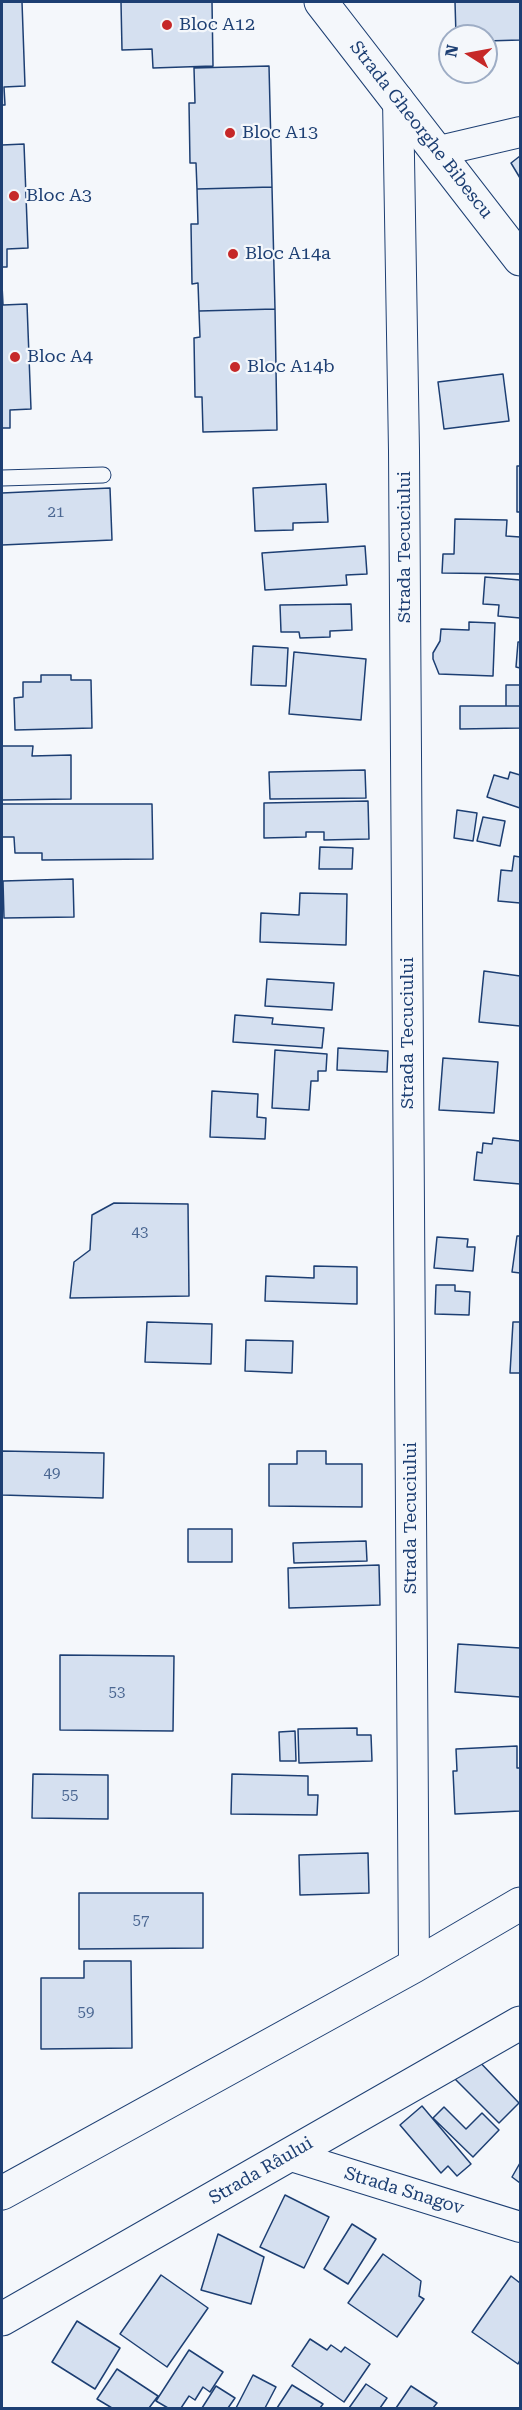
<!DOCTYPE html>
<meta charset="utf-8">
<style>
body{margin:0}
#map{position:relative;width:522px;height:2410px;overflow:hidden;background:#f4f7fb;font-family:"Roboto Serif",serif}
canvas{display:block}
.frame{position:absolute;inset:0;border:3px solid #1d3f73;pointer-events:none}
.north{position:absolute;left:438px;top:24px;width:60px;height:60px;box-sizing:border-box;background:#f4f7fb;border:2px solid #9eadc5;border-radius:50%;rotate:281deg;font-size:16px;font-weight:700;line-height:24px;text-align:center;color:#1d3f73}
.north::after{content:'';display:block;margin:auto;width:21px;height:27px;background:#c62828;clip-path:polygon(50% 0,100% 100%,50% 72%,0 100%)}
</style>
<div id="map">
<canvas width="522" height="2410"></canvas>
<div class="frame"></div>
<div class="north">N</div>
</div>
<script>
const ctx = document.querySelector('canvas').getContext('2d');
ctx.lineJoin = 'round';
function paint(path, color) { ctx.fillStyle = color; ctx.fill(path, 'evenodd'); }
function stroke(path, color, width, dash) { ctx.strokeStyle = color; ctx.lineWidth = width; ctx.lineCap = dash ? 'butt' : 'round'; ctx.setLineDash(dash || []); ctx.stroke(path); }
function drawText(font, color, halo, rows, align = 'center') {
  ctx.font = font + ' "Roboto Serif",serif'; ctx.lineWidth = 4.5; ctx.setLineDash([]); ctx.textBaseline = 'middle'; ctx.strokeStyle = halo; ctx.fillStyle = color; for (const [text, x, y, turn = 0] of rows) {
    ctx.save(); ctx.translate(x, y); ctx.rotate((+turn || 0) * Math.PI / 180); ctx.textAlign = isNaN(turn) ? turn : align; if (halo) ctx.strokeText(text, 0, 0); ctx.fillText(text, 0, 0); ctx.restore();
  }
}
const building = new Path2D(`
 M2,2H22L25,86L4,87L5,105H2Z
 M121,2H212L213,66L153,68L152,49L122,50Z
 M455,2H520V40L486,41V36H456Z
 M269,66L272,187L197,189L196,163H190L189,103H195L194,68Z
 M24,144L28,248L7,249V267H2V145Z
 M520,156V178L511,163Z
 M272,187L275,309L199,311L198,283L192,284L191,224H198L197,189Z
 M2,285L3,305L27,304L31,409L10,410V428H2Z
 M275,309L277,430L203,432L202,397H195L194,338L200,337L199,311Z
 M503,374L509,421L444,429L438,382Z
 M517,466H520V512H517Z
 M326,484L328,522L293,523V530L255,531L253,488Z
 M110,488L112,540L2,545V493Z
 M455,519L507,520L506,536L520,537V574L442,573L443,554H454Z
 M365,546L367,574L346,575L347,585L265,590L262,553Z
 M485,577L520,580V618L498,616L499,605L483,604Z
 M351,604L352,630L330,631V637L300,638L299,632H281L280,605Z
 M469,622L495,623L493,676L439,674L433,659V653L440,641L441,629L469,630Z
 M518,642H520V668L516,667Z
 M253,646L288,648L286,686L251,685Z
 M294,652L366,659L361,720L289,714Z
 M41,675H71V680H91L92,728L15,730L14,698L23,697V682H41Z
 M506,685H520V706H506Z
 M460,706H520V728L460,729Z
 M2,746H33L32,756L71,755V799L2,800Z
 M365,770L366,798L270,799L269,772Z
 M510,772L520,775V808L487,797L494,775L508,779Z
 M368,801L369,839L324,840V832H306V837L264,838V803Z
 M2,804H152L153,859L42,860V853H15L14,837H2Z
 M457,810L477,813L473,841L454,838Z
 M483,817L505,821L500,846L477,841Z
 M320,847L353,848L352,869H319Z
 M514,856L520,857V903L498,901L501,870L512,871Z
 M73,879L74,917L4,918L3,881Z
 M300,893L347,894L346,945L260,942L261,913L299,915Z
 M484,971L520,976V1026L479,1022Z
 M267,979L334,983L332,1010L265,1006Z
 M235,1015L273,1018L272,1024L324,1028L322,1048L233,1042Z
 M338,1048L388,1051L387,1072L337,1070Z
 M275,1050L327,1054L326,1071H318V1081H311L309,1110L272,1108Z
 M443,1058L498,1062L494,1113L439,1110Z
 M212,1091L258,1094L257,1117L266,1118L265,1139L210,1137Z
 M493,1138L520,1141V1184L474,1180L477,1152L482,1153L483,1143L492,1144Z
 M114,1203L188,1204L189,1296L70,1298L74,1262L90,1250L92,1215Z
 M517,1236H520V1273L512,1272Z
 M437,1237L468,1239L467,1247H475L473,1271L434,1268Z
 M314,1266L357,1267V1304L265,1301L266,1276L314,1278Z
 M436,1285H455V1291L470,1292L469,1315L435,1314Z
 M147,1322L212,1324L211,1364L145,1362Z
 M513,1322H520V1373H510Z
 M246,1340L293,1341L292,1373L245,1371Z
 M2,1451L104,1453L103,1498L2,1495Z
 M297,1451H326V1464H362V1507L269,1506V1464H297Z
 M188,1529H232V1562H188Z
 M366,1541L367,1561L294,1563L293,1543Z
 M379,1565L380,1605L289,1608L288,1568Z
 M458,1644L520,1648V1697L455,1692Z
 M60,1655L174,1656L173,1731L60,1730Z
 M357,1728V1735H371L372,1761L299,1763L298,1729Z
 M295,1731L296,1761H280L279,1732Z
 M517,1746V1768H520V1811L455,1814L453,1771H457L456,1749Z
 M33,1774L108,1775V1819L32,1818Z
 M232,1774L308,1776V1795H318L317,1815L231,1814Z
 M368,1853L369,1893L300,1895L299,1855Z
 M79,1893H203V1948L79,1949Z
 M84,1961H131L132,2048L41,2049V1978H84Z
 M473,2055L519,2103L499,2123L452,2076Z
 M422,2106L471,2164L457,2176L448,2166L441,2173L400,2125Z
 M444,2107L466,2129L482,2113L499,2130L473,2157L433,2118Z
 M520,2163V2183L512,2177Z
 M285,2195L329,2217L304,2268L260,2247Z
 M352,2224L376,2239L348,2284L324,2269Z
 M218,2234L264,2257L251,2304L201,2290Z
 M383,2254L421,2281L419,2296L424,2299L397,2337L348,2303Z
 M161,2275L208,2308L167,2367L120,2334Z
 M511,2276L520,2283V2360L518,2364L472,2332Z
 M77,2321L120,2348L95,2389L52,2362Z
 M310,2339L327,2350L331,2345L341,2352L345,2347L370,2364L344,2402L292,2366Z
 M189,2350L223,2372L210,2392L203,2387L195,2400L189,2396L181,2408H168L156,2401Z
 M117,2369L158,2396L149,2408H112L97,2399Z
 M253,2375L276,2387L265,2408H236Z
 M366,2384L387,2398L380,2408H349Z
 M292,2385L323,2404L320,2408H277Z
 M216,2386L235,2398L228,2408H202Z
 M411,2386L437,2403L433,2408H396Z`);
const service = new Path2D(`
 M2,478L103,475`);
const minor = new Path2D(`
 M398,99L404,451L414,1966
 M439,151L520,132
 M288,2155L520,2227`);
const tertiary = new Path2D(`
 M321,2L520,259`);
const primary = new Path2D(`
 M2,2193L414,1966L520,1904
 M2,2319L520,2023`);
const markers = [
 [167,25,6,"#c62828"],
 [230,133,6,"#c62828"],
 [14,196,6,"#c62828"],
 [233,254,6,"#c62828"],
 [15,357,6,"#c62828"],
 [235,367,6,"#c62828"]
];
const numberNames = [
 ["21",56,513],
 ["43",140,1233],
 ["49",52,1474],
 ["53",117,1693],
 ["55",70,1796],
 ["57",141,1921],
 ["59",86,2013]
];
const poiNames = [
 ["Bloc A12",179,25],
 ["Bloc A13",242,133],
 ["Bloc A3",26,196],
 ["Bloc A14a",245,254],
 ["Bloc A4",27,357],
 ["Bloc A14b",247,367]
];
const streetNames = [
 ["Strada Gheorghe Bibescu",421,130,52],
 ["Strada Tecuciului",405,547,-90],
 ["Strada Tecuciului",408,1033,-90],
 ["Strada Tecuciului",411,1518,-90],
 ["Strada Râului",261,2171,-30],
 ["Strada Snagov",404,2191,17]
];
paint(building, '#d5e0f0');
stroke(building, '#1d3f73', 1.5);
stroke(service, '#1d3f73', 17);
stroke(minor, '#1d3f73', 32);
stroke(tertiary, '#1d3f73', 35);
stroke(primary, '#1d3f73', 35);
stroke(service, '#f4f7fb', 15);
stroke(minor, '#f4f7fb', 30);
stroke(tertiary, '#f4f7fb', 33);
stroke(primary, '#f4f7fb', 33);
for (const [x, y, r, color] of markers) { const dot = new Path2D(); dot.arc(x, y, r, 0, 2 * Math.PI); ctx.fillStyle = color; ctx.fill(dot); stroke(dot, '#f4f7fb', 2); }
drawText('15px', '#4b6792', null, numberNames);
drawText('18px', '#1d3f73', '#f4f7fb', poiNames, 'left');
drawText('18px', '#1d3f73', '#f4f7fb', streetNames);
</script>
